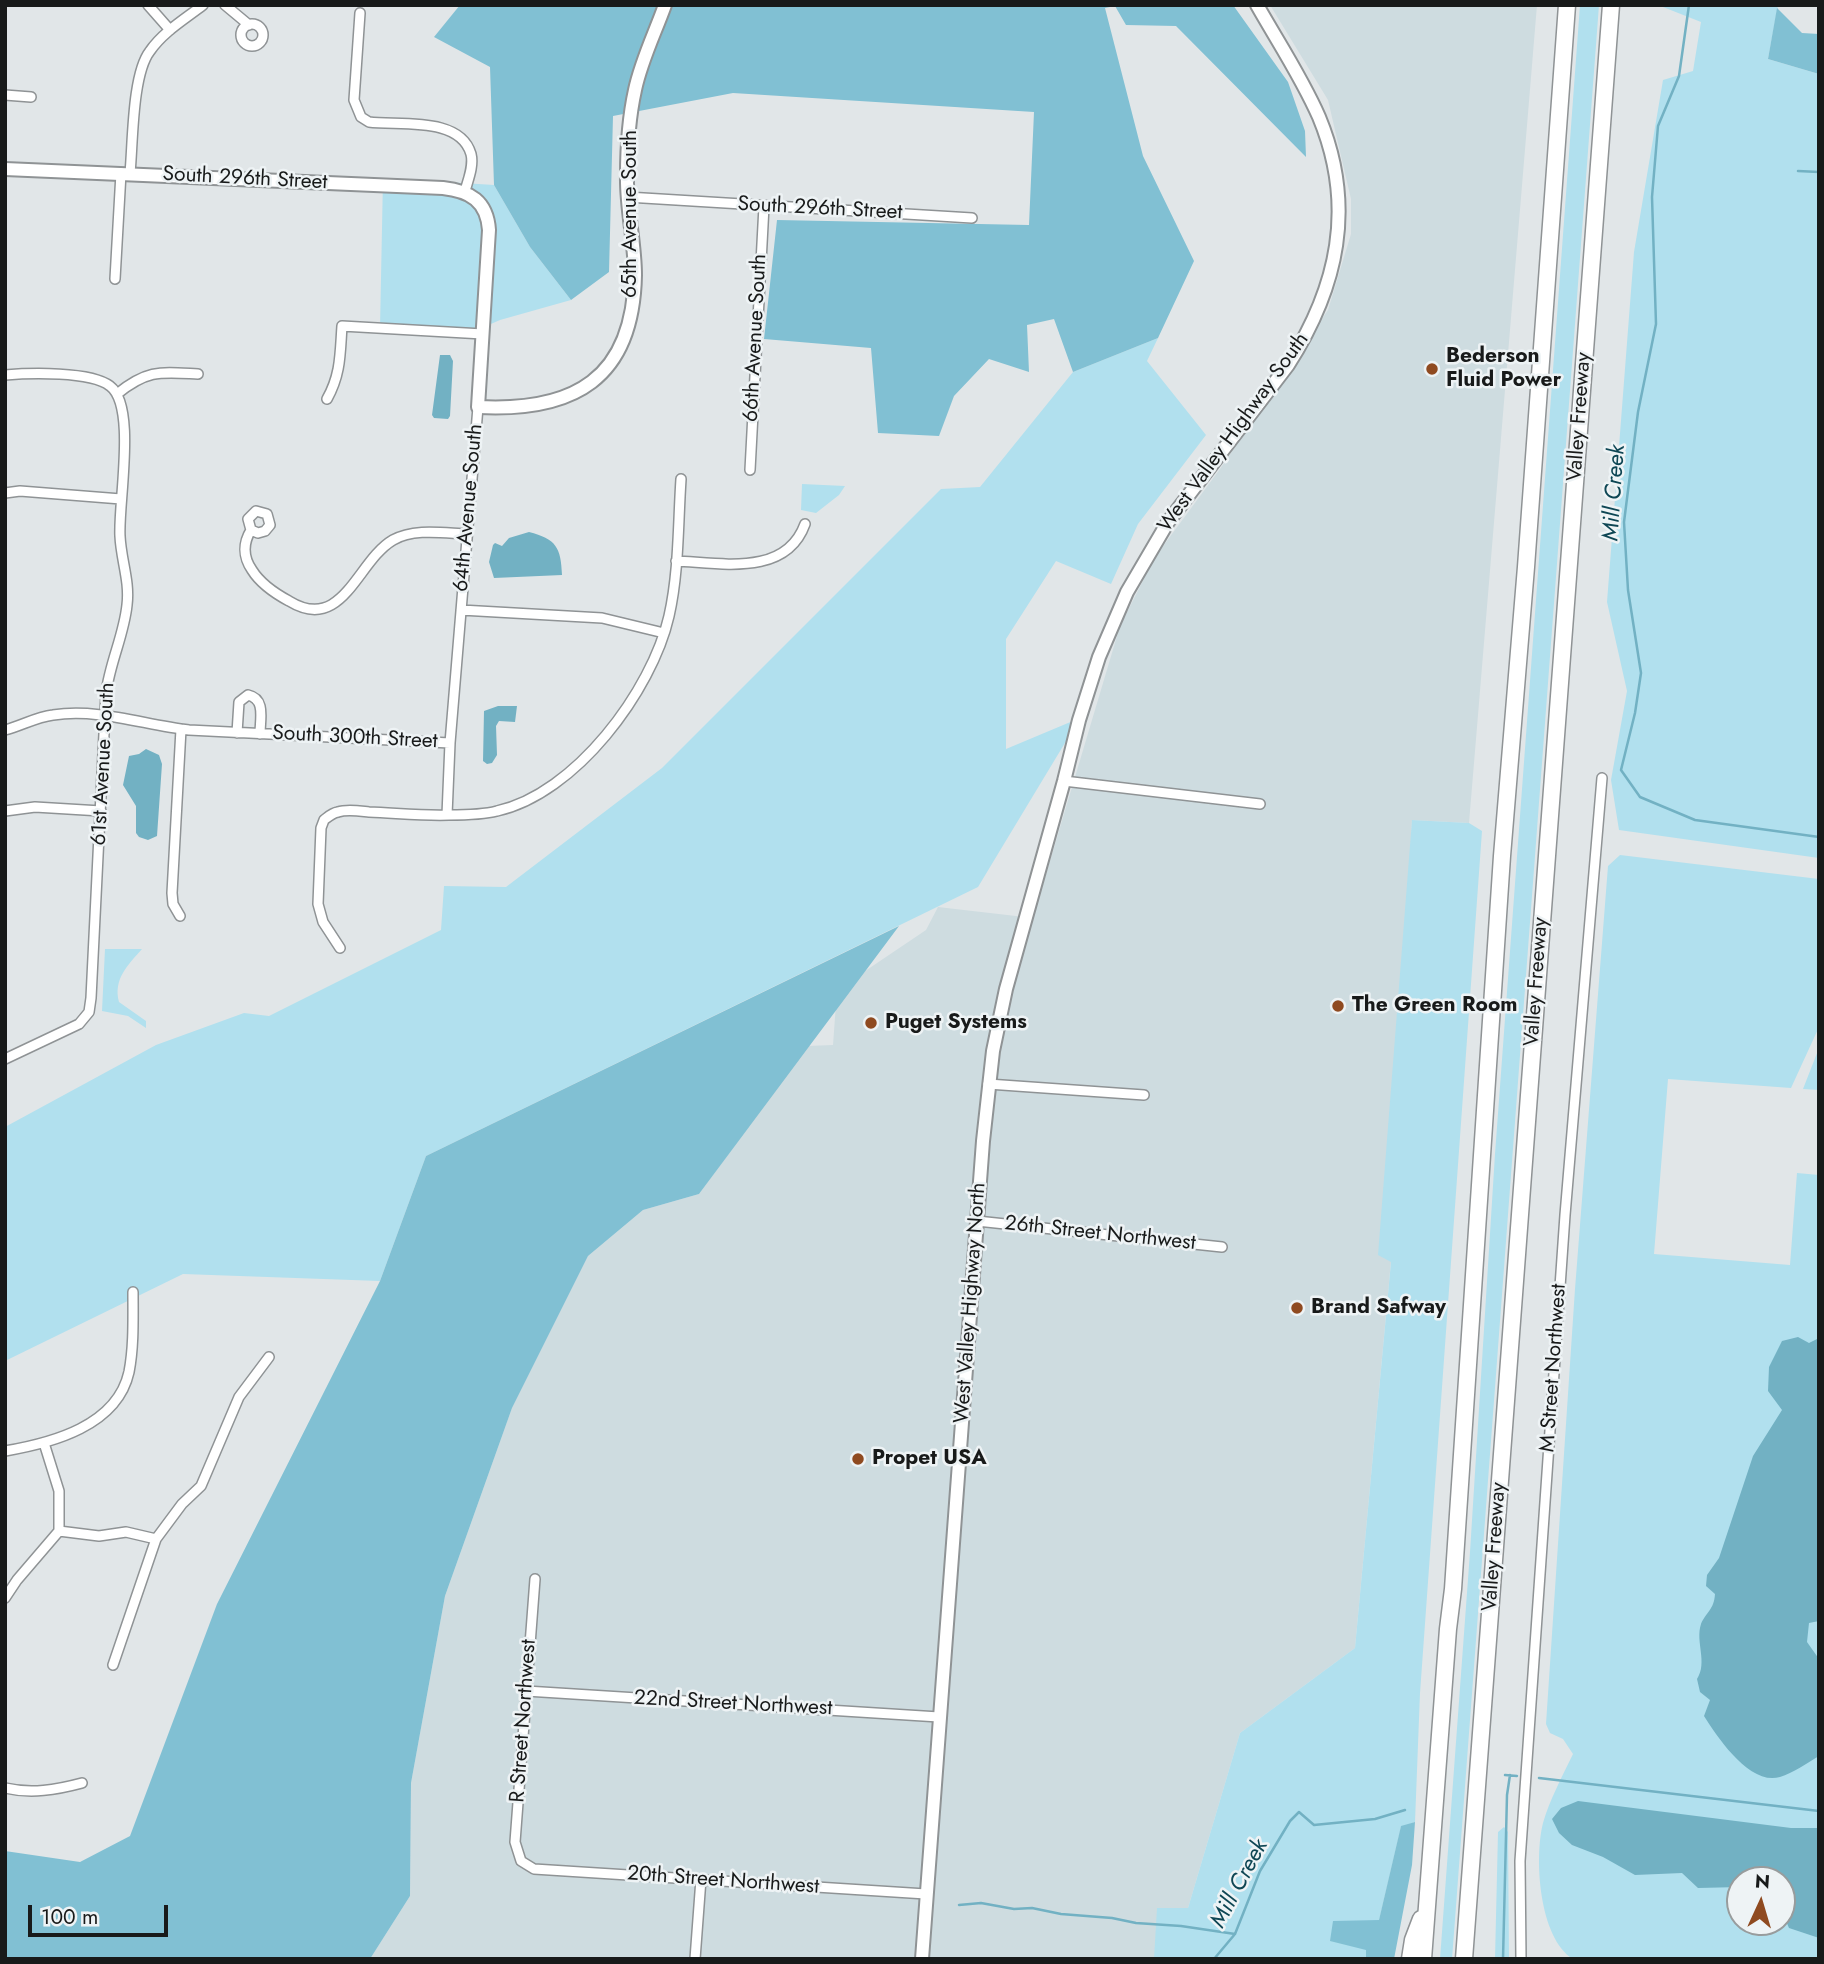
<!DOCTYPE html>
<style>
body{margin:0}
#map{position:relative;width:1824px;height:1964px;overflow:hidden;background:#e1e6e8;font-family:Jost,sans-serif}
canvas{display:block}
.frame{position:absolute;inset:0;border:7px solid #181a1a;pointer-events:none}
.north{position:absolute;left:1726px;top:1866px;width:70px;height:70px;box-sizing:border-box;background:#eef3f5;border:2px solid #989c9d;border-radius:50%;rotate:4deg;font-size:19px;font-weight:700;line-height:28px;text-align:center;color:#181a1a}
.north::after{content:'';display:block;margin:auto;width:24px;height:32px;background:#8f4a20;clip-path:polygon(50% 0,100% 100%,50% 72%,0 100%)}
.scale{position:absolute;left:28px;top:1905px;width:140px;height:32px;box-sizing:border-box;border:4px solid #181a1a;border-top:0;padding-left:9px;font-size:21px;line-height:24px;white-space:nowrap;color:#181a1a;-webkit-text-stroke:5px #eef3f5;paint-order:stroke}
</style>
<div id="map">
<canvas width="1824" height="1964"></canvas>
<div class="frame"></div>
<div class="north">N</div>
<div class="scale">100 m</div>
</div>
<script>
const ctx = document.querySelector('canvas').getContext('2d');
ctx.lineJoin = 'round';
function paint(path, color) { ctx.fillStyle = color; ctx.fill(path, 'evenodd'); }
function stroke(path, color, width, dash) { ctx.strokeStyle = color; ctx.lineWidth = width; ctx.lineCap = dash ? 'butt' : 'round'; ctx.setLineDash(dash || []); ctx.stroke(path); }
function drawText(font, color, halo, rows, align = 'center') {
  ctx.font = font + ' Jost,sans-serif'; ctx.lineWidth = 5; ctx.setLineDash([]); ctx.textBaseline = 'middle'; ctx.strokeStyle = halo; ctx.fillStyle = color; for (const [text, x, y, turn = 0] of rows) {
    ctx.save(); ctx.translate(x, y); ctx.rotate((+turn || 0) * Math.PI / 180); ctx.textAlign = isNaN(turn) ? turn : align; if (halo) ctx.strokeText(text, 0, 0); ctx.fillText(text, 0, 0); ctx.restore();
  }
}
const built = new Path2D(`
 M1270,5H1537L1469,823L1412,820L1391,1261L1355,1648L1240,1733L1188,1908L1154,1959H370L410,1896L411,1783L445,1596L512,1408L588,1256L643,1210L699,1194L807,1046L833,1045L837,990L926,930L938,907L1033,918L1120,626L1155,557L1220,469L1328,310L1351,234V199L1328,100Z`);
const green = new Path2D(`
 M1580,5H1599L1452,1959H1440L1470,1552L1495,1154Z
 M1663,5H1778L1768,59L1819,74V858L1619,830L1611,780L1627,691L1607,602L1634,252L1663,80L1693,71L1701,22L1663,7Z
 M383,178L494,185L530,247L571,300L500,320L484,327L483,334L380,328Z
 M1158,338L1147,361L1206,435L1138,524L1111,584L1056,561L1006,639V749L1080,718L978,887L426,1156L380,1281L183,1274L5,1361V1127L156,1045L244,1013L269,1016L441,930L444,886L506,887L662,768L941,489L980,487L1073,372Z
 M802,484L845,486L839,495L816,513L801,510Z
 M1412,820L1469,823L1482,831L1420,1693L1415,1822L1401,1827L1379,1921H1333L1367,1950L1366,1959H1154L1157,1908H1188L1240,1733L1355,1648L1391,1262L1378,1255Z
 M1620,855L1819,879V1027L1791,1088L1668,1079L1654,1254L1790,1265L1797,1173L1819,1175V1959H1573C1539,1938 1534,1858 1543,1823C1550,1799 1562,1777 1573,1754L1563,1739L1550,1733L1546,1724L1575,1289L1608,866ZM1740,1880H1782V1922H1740Z
 M105,949H142C128,965 113,979 119,1002L146,1021V1028L128,1016L102,1011Z
 M1819,1048V1090L1803,1089Z
 M1504,1827L1508,1832L1509,1959H1495L1498,1832Z`);
const forest = new Path2D(`
 M460,5H1233L1288,82L1305,131L1306,157L1176,26L1126,25L1115,6L1105,8L1143,156L1194,261L1158,338L1073,372L1054,319L1027,325L1029,372L989,359L954,396L939,436L878,433L871,348L764,339L777,220L1029,225L1034,112L733,93L613,116L609,272L571,300L530,247L494,185L490,67L434,37Z
 M1777,8L1802,33L1819,34V74L1768,59Z
 M899,926L699,1194L643,1210L588,1256L512,1408L445,1596L411,1783L410,1896L370,1959H5V1851L80,1862L130,1836L217,1604L380,1281L426,1156Z
 M1415,1822L1412,1865L1394,1959H1366V1950L1330,1941L1333,1921L1379,1920L1401,1826Z`);
const water = new Path2D(`
 M440,355H450L453,361L450,416L448,419L434,418L432,415Z
 M529,532C556,539 561,547 562,575L494,578L489,562L493,545L495,543L502,546L509,538Z
 M498,706H517L515,722L499,721L496,726L497,755L492,763L487,764L483,761L484,711Z
 M146,749L159,755L162,764L157,836L148,840L139,837L136,833V806L123,785L129,756L139,754Z
 M1798,1337L1809,1343L1819,1338V1621L1809,1623L1807,1642L1819,1659V1703L1817,1706L1819,1710V1756C1807,1763 1793,1773 1780,1777C1750,1786 1718,1738 1704,1716L1710,1700L1700,1692L1697,1679C1708,1662 1695,1642 1701,1624C1706,1612 1714,1610 1715,1594L1706,1586L1707,1575L1719,1558L1753,1456L1782,1410L1768,1391L1769,1367L1782,1341Z
 M1578,1801L1791,1828H1819V1938L1789,1928L1782,1912V1880H1740V1887L1698,1888L1682,1873L1635,1875L1603,1857L1572,1845L1559,1833L1552,1819L1561,1808Z`);
const stream = new Path2D(`
 M1689,5L1679,76L1658,126L1652,197L1656,324L1638,412L1624,522L1628,590L1641,673L1635,713L1621,770L1640,797L1695,820L1819,837
 M1798,171L1819,172
 M1505,1775L1517,1776
 M1539,1778L1819,1811
 M959,1905L981,1903L1014,1909L1032,1908L1061,1914L1112,1918L1136,1923L1181,1926L1235,1934
 M1214,1959L1235,1934L1260,1871L1290,1821L1299,1812L1314,1825L1375,1819L1405,1810
 M1503,1959L1507,1795L1510,1775`);
const street = new Path2D(`
 M148,5L170,30
 M225,5L249,25
 M360,13L354,100L361,117L369,122C399,126 460,116 471,154C474,166 468,180 465,191
 M241 35a11 11 0 1 1 22 0a11 11 0 1 1-22 0Z
 M5,95L31,97
 M130,173C133,143 132,74 150,51C163,32 185,19 203,5
 M627,197L972,218
 M115,279L121,173
 M5,375C29,373 91,371 110,386C137,406 118,503 120,536C121,560 130,581 127,605C124,635 110,662 106,693L91,998L89,1012L79,1024L5,1059
 M117,394C148,369 161,372 198,374
 M327,399C341,374 340,354 342,326L483,334
 M750,470L764,206
 M5,493L20,491L121,499
 M251,530L258,533L265,531L270,525L267,514L256,511L248,519L251,530C243,543 243,557 252,570C260,583 276,594 289,601C343,634 357,561 393,540C414,528 443,533 467,534
 M676,561C721,563 786,577 805,524
 M461,610L602,618L664,633
 M5,730C21,726 36,717 53,715C99,708 144,725 189,730L450,743
 M237,733L239,702L248,695C266,699 260,719 260,734
 M1064,781L1260,804
 M5,811L35,807L101,811
 M447,815L450,743L478,407
 M180,916L173,904L172,893L181,729
 M340,948L323,922L318,904L321,828L324,820C329,816 332,813 338,812C347,809 359,811 369,812C396,813 423,816 449,815C464,815 482,815 497,811C575,794 652,691 669,616C679,572 678,524 681,479
 M988,1084L1144,1095
 M977,1221L1222,1247
 M5,1451C52,1443 117,1426 129,1372C134,1346 133,1318 133,1292
 M59,1531L99,1536L126,1532L156,1539
 M535,1579L515,1842L521,1861L534,1869L926,1894
 M5,1598L17,1580L59,1531V1491L44,1443
 M113,1665L156,1539L182,1504L201,1486L239,1397L269,1357
 M526,1691L939,1717
 M5,1788C31,1794 56,1790 82,1783
 M695,1959L701,1879
 M1521,1959L1520,1861L1565,1215L1602,778`);
const secondary = new Path2D(`
 M5,169L443,188C470,191 487,201 489,230L478,407C574,412 633,379 635,275C635,242 626,208 627,175C627,147 629,117 635,90C641,61 655,33 665,5
 M922,1959L983,1141L993,1051L1006,989L1064,781L1079,720L1099,657L1127,592L1168,522L1288,365C1338,287 1356,206 1319,117C1302,78 1278,42 1257,5`);
const highway = new Path2D(`
 M1410,1959L1413,1940L1421,1919
 M1423,1959L1448,1629L1453,1589L1502,856L1526,567L1567,5
 M1464,1959L1611,5`);
const markers = [
 [1432,369,7,"#8f4a20"],
 [1338,1006,7,"#8f4a20"],
 [871,1023,7,"#8f4a20"],
 [1297,1308,7,"#8f4a20"],
 [858,1459,7,"#8f4a20"]
];
const streetNames = [
 ["South 296th Street",245,179,3],
 ["South 296th Street",820,209,3],
 ["65th Avenue South",631,214,-90],
 ["66th Avenue South",756,338,-87],
 ["Valley Freeway",1580,417,-86],
 ["West Valley Highway South",1234,433,-54],
 ["64th Avenue South",469,508,-85],
 ["South 300th Street",355,738,3],
 ["61st Avenue South",104,764,-87],
 ["Valley Freeway",1537,982,-86],
 ["26th Street Northwest",1100,1234,6],
 ["West Valley Highway North",971,1303,-86],
 ["M Street Northwest",1554,1368,-86],
 ["Valley Freeway",1495,1547,-86],
 ["22nd Street Northwest",733,1704,3],
 ["R Street Northwest",524,1721,-86],
 ["20th Street Northwest",723,1881,4]
];
const poiNames = [
 ["Bederson",1446,357],
 ["Fluid Power",1446,381],
 ["The Green Room",1352,1006],
 ["Puget Systems",885,1023],
 ["Brand Safway",1311,1308],
 ["Propet USA",872,1459]
];
const waterNames = [
 ["Mill Creek",1615,493,-86],
 ["Mill Creek",1240,1884,-62]
];
paint(built, '#cedce0');
paint(green, '#b1e0ee');
paint(forest, '#81c0d3');
paint(water, '#72b1c3');
stroke(stream, '#72b1c3', 2.5);
stroke(street, '#8f9395', 12);
stroke(secondary, '#8f9395', 16);
stroke(highway, '#8f9395', 19);
stroke(street, '#fff', 9);
stroke(secondary, '#fff', 12);
stroke(highway, '#fff', 16);
for (const [x, y, r, color] of markers) { const dot = new Path2D(); dot.arc(x, y, r, 0, 2 * Math.PI); ctx.fillStyle = color; ctx.fill(dot); stroke(dot, '#eef3f5', 2.5); }
drawText('21px', '#181a1a', '#eef3f5', streetNames);
drawText('bold 21px', '#181a1a', '#eef3f5', poiNames, 'left');
drawText('italic 23px', '#0e4654', '#eef3f5', waterNames);
</script>
